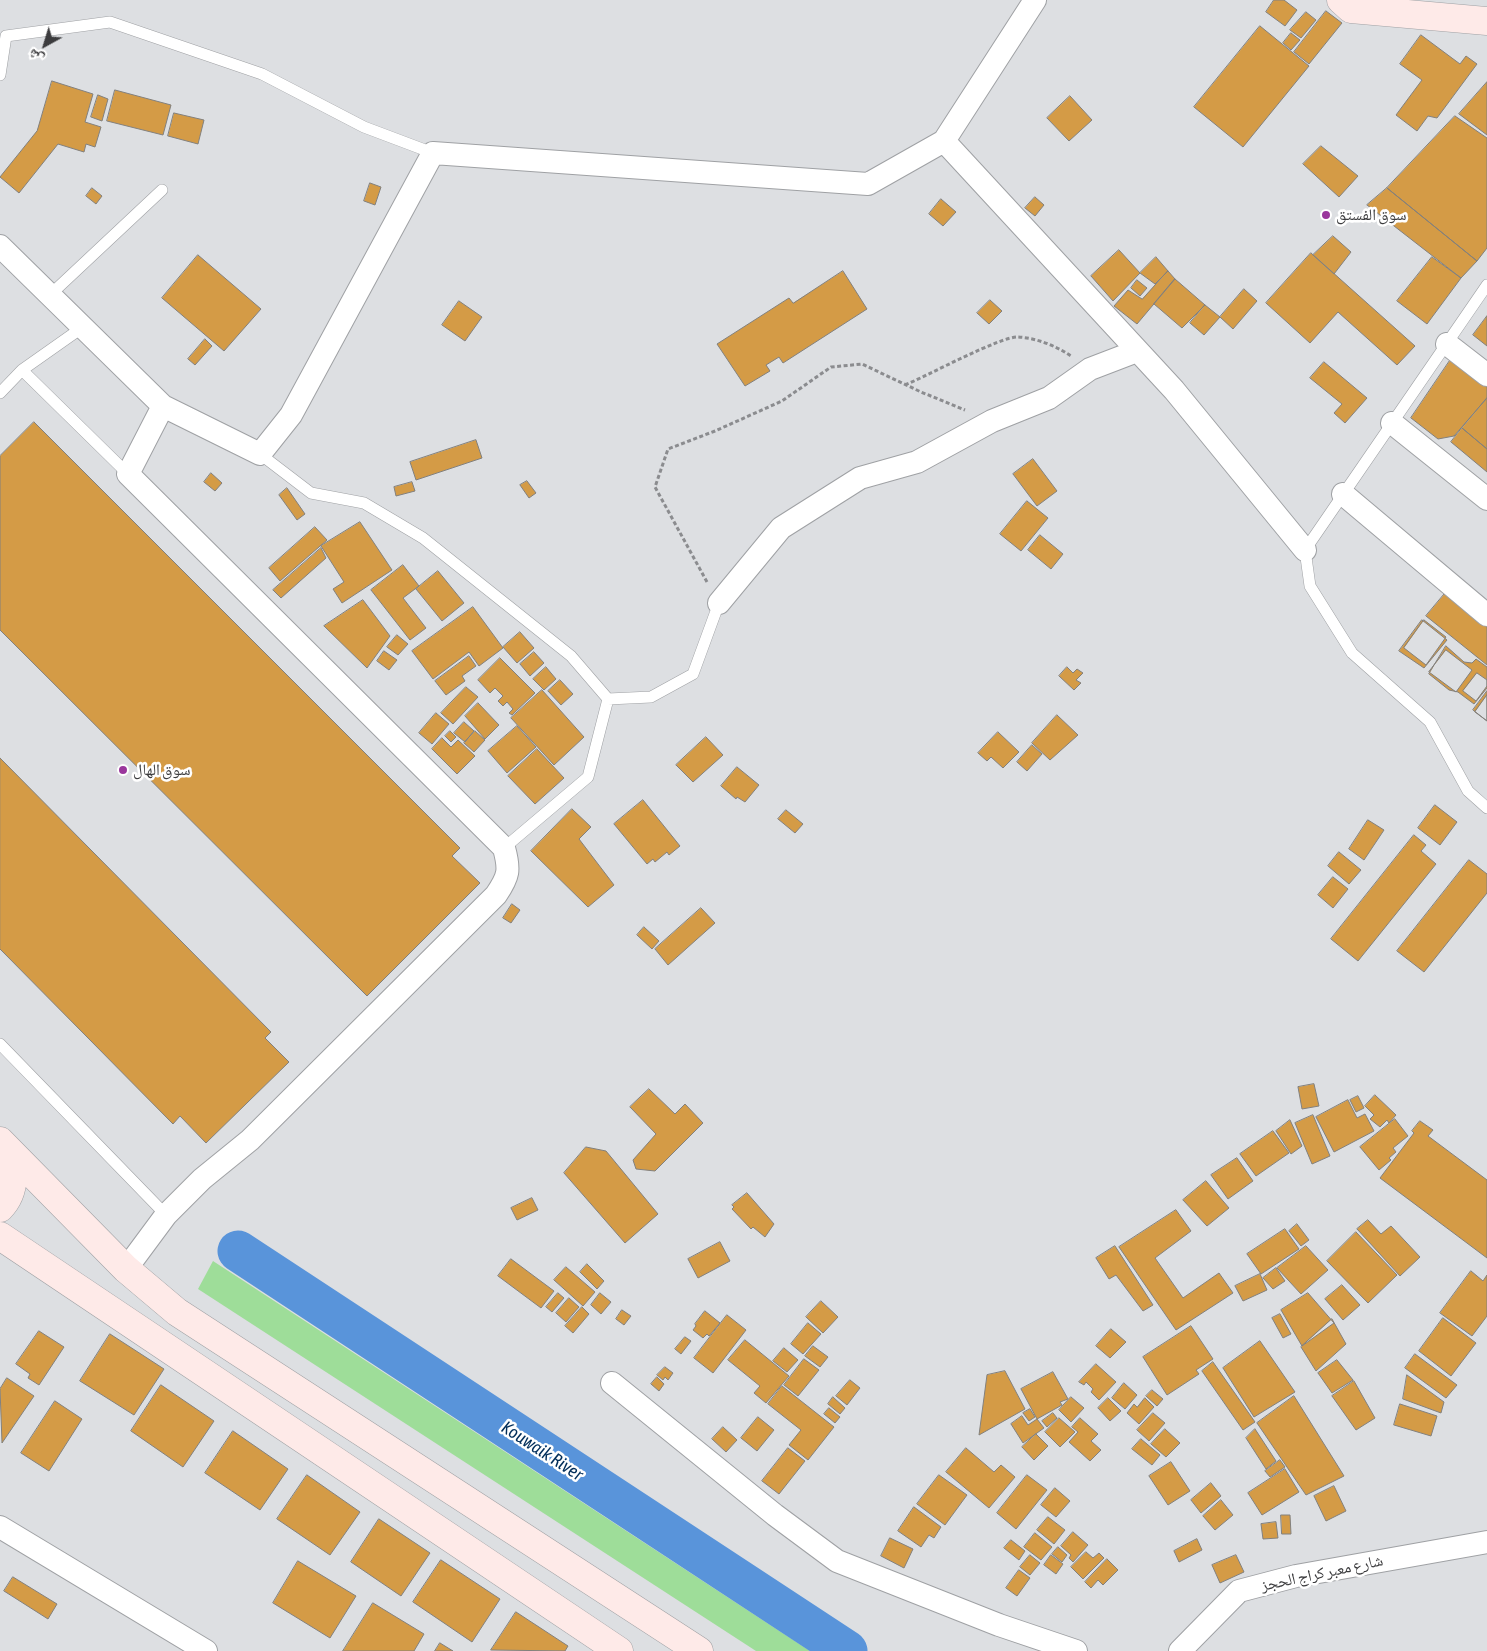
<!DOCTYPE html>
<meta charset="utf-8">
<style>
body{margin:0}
#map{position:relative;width:1487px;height:1651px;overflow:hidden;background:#dddfe2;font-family:"Asap Condensed","Noto Naskh Arabic",sans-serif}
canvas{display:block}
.north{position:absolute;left:20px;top:20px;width:50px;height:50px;-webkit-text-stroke:4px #fff;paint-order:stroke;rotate:219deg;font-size:14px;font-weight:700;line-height:20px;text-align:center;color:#3c3c3e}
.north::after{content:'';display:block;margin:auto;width:18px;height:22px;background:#3c3c3e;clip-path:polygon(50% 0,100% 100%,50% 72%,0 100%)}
</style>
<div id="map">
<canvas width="1487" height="1651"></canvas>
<div class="north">ش</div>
</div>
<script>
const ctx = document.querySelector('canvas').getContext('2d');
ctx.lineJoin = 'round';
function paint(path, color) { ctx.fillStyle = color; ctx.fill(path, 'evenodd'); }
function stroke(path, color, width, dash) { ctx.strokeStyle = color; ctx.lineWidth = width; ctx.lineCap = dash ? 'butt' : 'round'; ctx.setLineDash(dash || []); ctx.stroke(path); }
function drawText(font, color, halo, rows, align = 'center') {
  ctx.font = font + ' "Asap Condensed","Noto Naskh Arabic",sans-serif'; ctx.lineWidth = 5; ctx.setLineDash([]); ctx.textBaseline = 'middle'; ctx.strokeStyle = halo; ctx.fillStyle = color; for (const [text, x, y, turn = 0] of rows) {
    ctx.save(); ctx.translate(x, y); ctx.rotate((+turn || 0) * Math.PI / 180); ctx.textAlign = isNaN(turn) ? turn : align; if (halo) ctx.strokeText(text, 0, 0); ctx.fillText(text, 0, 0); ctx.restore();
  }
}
const green = new Path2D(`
 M213,1261L810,1651H756L198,1289Z`);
const river = new Path2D(`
 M238,1251L847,1651`);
const building = new Path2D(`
 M1274,0H1284L1297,10L1285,26L1266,12Z
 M1326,11L1342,23L1309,64L1294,52Z
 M1306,12L1316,20L1301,38L1290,30Z
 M1260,26L1309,66L1243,147L1194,107Z
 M1291,33L1300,40L1291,50L1283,43Z
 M1421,35L1460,64L1466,56L1477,64L1437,118L1428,116L1417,131L1396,115L1422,80L1400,64Z
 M52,81L93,94L85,122L101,127L95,147L86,144L84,152L58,144L19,193L0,177L37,131Z
 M1487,82V135L1459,114Z
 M115,90L171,105L163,135L107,121Z
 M98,95L108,99L102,121L91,117Z
 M1070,96L1092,120L1069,141L1047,118Z
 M174,113L204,120L198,144L168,136Z
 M1455,116L1487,138V248L1477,261L1387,188Z
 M1321,146L1358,176L1339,197L1303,164Z
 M370,183L381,187L375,205L364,201Z
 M92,188L102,196L96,204L86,196Z
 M1387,188L1477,261L1461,278L1367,205Z
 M1035,197L1044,205L1035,216L1025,208Z
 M941,199L956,212L943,226L929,214Z
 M1333,236L1351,252L1334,274L1313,255Z
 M1119,250L1140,273L1113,301L1091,276Z
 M1311,253L1415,346L1397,365L1338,312L1310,343L1266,303Z
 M198,255L261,309L224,351L162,298Z
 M1156,257L1168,271L1155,284L1140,273Z
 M1432,257L1461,278L1427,324L1397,301Z
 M843,271L867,309L783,363L779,357L766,365L770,371L745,386L717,344L789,298L793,303Z
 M1168,271L1175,279L1137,324L1114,306L1128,290L1142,299Z
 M1175,279L1205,305L1182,328L1154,304Z
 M1137,280L1147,288L1140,296L1131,288Z
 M1244,289L1257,301L1233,329L1220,317Z
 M990,300L1002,311L989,324L977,313Z
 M459,301L482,317L465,341L442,325Z
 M1205,305L1220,317L1204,335L1190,323Z
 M1487,316V346L1473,335Z
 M205,339L212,346L195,365L188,359Z
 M1451,359L1487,385V398L1454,436L1438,439L1411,418Z
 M1324,362L1367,398L1345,423L1334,413L1342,404L1310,378Z
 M1487,398V449L1462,428Z
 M34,422L460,848L452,856L480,883L367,996L0,630V456Z
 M1462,428L1487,449V472L1451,442Z
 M476,440L482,458L416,480L410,462Z
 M1033,459L1057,491L1037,506L1013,474Z
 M211,473L222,483L215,491L204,482Z
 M527,481L536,493L529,498L520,485Z
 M412,482L415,491L396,496L394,487Z
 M287,488L305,514L297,520L279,495Z
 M1027,501L1048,518L1021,551L1000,534Z
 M360,522L392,570L342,603L333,589L344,582L321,546Z
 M315,527L327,540L280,581L269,568Z
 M1040,535L1063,554L1051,569L1028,550Z
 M321,548L326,558L281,598L273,590Z
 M403,565L419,586L403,598L426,628L410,640L371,590Z
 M438,571L464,603L442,621L416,589Z
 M1447,591L1487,622V665L1426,616Z
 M363,600L390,636L367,668L324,626Z
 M473,607L503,648L479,666L469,652L433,679L412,651Z
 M1422,620L1447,640L1424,668L1399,651Z
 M1424,620L1446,637L1426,665L1404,648Z
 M520,632L534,648L517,663L503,647Z
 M397,635L408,644L398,655L387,647Z
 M1446,646L1464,662L1472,663L1476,659L1487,667V688L1474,704L1458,692L1449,690L1429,674Z
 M1446,650L1472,670L1456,692L1429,672Z
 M384,651L397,660L389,670L377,661Z
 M534,652L544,663L530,676L520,664Z
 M469,656L476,666L462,676L465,681L446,695L435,681Z
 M500,658L535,693L512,715L509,713L513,709L507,702L503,706L498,701L503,696L495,688L490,693L478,680Z
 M546,667L556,679L544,690L533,679Z
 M1067,667L1073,673L1077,669L1083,673L1076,680L1081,683L1074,690L1059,676Z
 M1477,673L1487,680V686L1476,701L1463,691Z
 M560,680L573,694L561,705L548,691Z
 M466,687L478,697L453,724L441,713Z
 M542,690L584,737L554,765L511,718Z
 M1487,691V721L1473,710Z
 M1487,695V721L1475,712Z
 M478,703L499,725L485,739L465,716Z
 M436,713L449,724L432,744L419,733Z
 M1057,715L1078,735L1050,760L1032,743Z
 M464,722L474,731L465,742L454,733Z
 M517,726L536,747L507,773L488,751Z
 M450,731L456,737L451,742L445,736Z
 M475,731L485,740L474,752L464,743Z
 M998,732L1019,752L1003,768L991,757L987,761L978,753Z
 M706,737L723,755L693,782L676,765Z
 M442,738L451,747L458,740L475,756L457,774L432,749Z
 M1032,745L1042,754L1027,771L1017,762Z
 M537,749L564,778L535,804L508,776Z
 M0,758L271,1032L265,1038L289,1062L206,1143L180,1116L173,1124L0,949Z
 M737,767L759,785L745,802L737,797L736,799L721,786Z
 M643,800L680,846L669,855L667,852L655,862L653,859L647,864L614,824Z
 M1435,805L1457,822L1440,845L1418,828Z
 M572,809L591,827L579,839L614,885L588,907L531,851Z
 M786,810L803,824L795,833L778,819Z
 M1368,820L1384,830L1364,860L1349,849Z
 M1414,835L1426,845L1421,851L1436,864L1358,961L1331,939Z
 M1339,852L1361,870L1349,884L1328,866Z
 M1469,860L1487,874V893L1424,972L1397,951Z
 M1333,877L1348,889L1333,908L1318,895Z
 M512,904L520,910L511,923L503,918Z
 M701,908L715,923L668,965L655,949Z
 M644,927L659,941L652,949L637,935Z
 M1314,1084L1319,1106L1302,1109L1298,1087Z
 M649,1089L675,1114L685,1104L703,1123L655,1171L636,1169L633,1160L656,1134L630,1107Z
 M1375,1095L1396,1115L1389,1123L1387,1120L1380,1127L1370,1119L1374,1115L1365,1106Z
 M1358,1096L1364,1108L1356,1112L1350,1100Z
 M1348,1100L1357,1118L1365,1114L1374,1131L1334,1152L1316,1117Z
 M1313,1115L1330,1156L1312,1164L1295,1123Z
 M1395,1119L1408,1136L1393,1148L1396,1152L1389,1158L1391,1160L1379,1170L1360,1147Z
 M1290,1120L1302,1146L1291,1154L1276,1131Z
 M1420,1121L1433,1130L1428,1136L1487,1180V1258L1380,1178L1414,1133L1412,1131Z
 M1273,1131L1289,1153L1256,1176L1240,1154Z
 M586,1147L606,1151L658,1214L625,1243L564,1173Z
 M1237,1158L1253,1181L1228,1199L1211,1175Z
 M1206,1181L1229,1208L1207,1226L1183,1200Z
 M747,1193L774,1224L765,1237L753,1227L751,1229L732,1209L734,1207L732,1205Z
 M532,1198L538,1210L517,1220L511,1208Z
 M1176,1210L1191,1231L1155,1258L1183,1298L1219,1273L1233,1293L1176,1330L1119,1247Z
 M1368,1220L1381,1234L1391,1226L1420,1257L1400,1276L1357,1229Z
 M1297,1224L1309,1240L1301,1246L1289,1231Z
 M1285,1229L1299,1249L1261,1274L1247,1254Z
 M1356,1232L1397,1275L1368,1303L1327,1261Z
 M720,1242L730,1261L698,1278L688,1259Z
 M1115,1246L1153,1305L1143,1311L1116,1275L1109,1279L1096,1258Z
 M1306,1246L1328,1270L1301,1294L1277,1268Z
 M511,1259L554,1291L541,1308L498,1276Z
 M587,1264L604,1281L597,1289L580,1272Z
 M566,1267L595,1292L583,1306L554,1280Z
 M1276,1268L1285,1281L1273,1289L1263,1278Z
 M1471,1271L1483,1281L1487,1275V1316L1472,1336L1440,1313Z
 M1260,1274L1267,1290L1243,1301L1235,1286Z
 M1342,1285L1360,1305L1343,1320L1325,1299Z
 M558,1293L564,1298L552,1312L546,1307Z
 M600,1293L611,1302L601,1314L591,1305Z
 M1308,1293L1334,1323L1302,1346L1281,1310Z
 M569,1298L579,1307L566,1322L556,1313Z
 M821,1301L838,1317L823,1333L806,1317Z
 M582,1307L589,1314L573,1333L565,1326Z
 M622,1310L631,1316L624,1325L616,1319Z
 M705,1311L720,1323L709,1336L707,1334L703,1338L693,1330L696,1326L695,1324Z
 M1280,1314L1291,1334L1283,1338L1272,1318Z
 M727,1315L746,1330L713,1373L694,1358Z
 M1443,1318L1476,1343L1451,1376L1419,1351Z
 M1332,1319L1346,1344L1316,1371L1301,1347Z
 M808,1323L821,1334L803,1354L791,1344Z
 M1191,1326L1213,1359L1196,1370L1199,1374L1167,1395L1143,1357Z
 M1111,1329L1126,1342L1110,1358L1096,1346Z
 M39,1331L64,1347L39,1385L28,1378L30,1374L16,1364Z
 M110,1334L164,1369L134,1415L80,1381Z
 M685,1337L691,1341L681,1354L675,1349Z
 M745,1340L789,1376L766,1403L754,1393L760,1386L728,1360Z
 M1260,1341L1295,1392L1254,1417L1223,1368Z
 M813,1346L828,1357L820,1367L805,1356Z
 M784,1348L798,1360L787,1372L773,1361Z
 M1415,1354L1457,1385L1446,1398L1405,1368Z
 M804,1359L819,1370L798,1396L784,1385Z
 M1337,1360L1353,1380L1332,1393L1318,1373Z
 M1213,1362L1255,1422L1243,1430L1202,1371Z
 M1096,1364L1116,1382L1099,1400L1091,1392L1093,1389L1086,1382L1084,1385L1079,1382Z
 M665,1367L673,1373L668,1380L665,1377L663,1380L657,1375Z
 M1005,1371L1025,1409L979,1435L987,1375Z
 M1053,1372L1068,1399L1060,1402L1062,1405L1037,1419L1021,1389Z
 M1407,1375L1444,1402L1441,1413L1403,1399Z
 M657,1377L664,1384L659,1391L651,1384Z
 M7,1378L34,1396L2,1443L0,1389Z
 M850,1380L860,1388L847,1405L836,1396Z
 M1354,1381L1375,1418L1356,1430L1332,1396Z
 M1124,1383L1137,1395L1125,1409L1112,1398Z
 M161,1385L214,1421L183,1467L131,1431Z
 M782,1386L834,1427L808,1460L789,1445L801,1430L768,1404Z
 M1152,1390L1163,1399L1157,1406L1146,1396Z
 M1294,1396L1344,1476L1306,1495L1257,1423Z
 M833,1397L845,1408L840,1414L828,1404Z
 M1071,1397L1084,1408L1071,1422L1059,1410Z
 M1108,1398L1121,1411L1110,1421L1098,1408Z
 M1145,1398L1154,1407L1139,1424L1127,1413L1134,1404L1137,1407Z
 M55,1401L82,1419L49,1471L21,1453Z
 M1400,1404L1437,1416L1431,1436L1394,1425Z
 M829,1408L840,1417L835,1423L824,1414Z
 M1030,1409L1035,1417L1029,1421L1023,1413Z
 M1053,1413L1057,1418L1047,1427L1042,1421Z
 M1153,1413L1165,1423L1149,1441L1137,1430Z
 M1022,1416L1028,1425L1037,1419L1044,1428L1023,1443L1011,1424Z
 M758,1417L774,1430L757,1451L741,1438Z
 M1059,1418L1075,1432L1060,1447L1045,1432Z
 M1080,1418L1098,1434L1091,1441L1101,1450L1090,1461L1069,1442L1078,1432L1072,1427Z
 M723,1427L737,1440L726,1452L712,1439Z
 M1165,1429L1180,1443L1166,1457L1151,1444Z
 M1255,1429L1276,1461L1266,1469L1246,1438Z
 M233,1431L288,1469L260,1510L205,1473Z
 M1036,1434L1048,1446L1034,1460L1022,1447Z
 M1141,1439L1160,1455L1152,1465L1132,1449Z
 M788,1448L805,1461L779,1494L762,1481Z
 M966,1448L994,1472L1001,1465L1015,1477L989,1508L946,1472Z
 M1280,1460L1285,1467L1270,1477L1265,1471Z
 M1171,1462L1190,1491L1168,1505L1149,1476Z
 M1285,1469L1299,1492L1262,1515L1248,1493Z
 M307,1475L360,1512L330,1555L277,1519Z
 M939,1475L967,1495L945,1525L917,1504Z
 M1027,1475L1047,1490L1016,1529L997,1513Z
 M1211,1483L1221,1496L1201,1513L1191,1500Z
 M1334,1486L1346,1511L1326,1521L1314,1496Z
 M1055,1488L1070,1501L1056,1517L1041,1505Z
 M1221,1500L1233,1515L1215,1530L1203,1516Z
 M914,1507L941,1527L934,1538L929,1535L921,1547L898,1531Z
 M1281,1515H1290L1291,1534H1282Z
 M1048,1517L1065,1530L1054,1544L1037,1530Z
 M379,1519L430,1553L401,1596L351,1562Z
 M1276,1522L1278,1538L1263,1539L1261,1524Z
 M1073,1532L1088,1545L1073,1562L1069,1558L1071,1555L1061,1546Z
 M1035,1533L1052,1547L1041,1560L1024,1547Z
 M890,1538L913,1549L904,1568L881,1556Z
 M1197,1539L1202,1550L1179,1562L1174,1551Z
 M1011,1540L1025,1551L1019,1560L1004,1548Z
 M1058,1547L1067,1555L1062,1562L1052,1554Z
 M1086,1552L1093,1558L1099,1553L1104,1558L1083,1579L1071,1567Z
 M1030,1555L1040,1563L1030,1575L1020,1567Z
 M1051,1555L1063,1564L1056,1574L1044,1565Z
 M1236,1555L1244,1572L1220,1583L1212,1565Z
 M1107,1559L1118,1570L1103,1585L1098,1580L1091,1588L1085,1582Z
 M441,1560L500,1599L472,1642L413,1602Z
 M298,1561L356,1596L330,1638L273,1603Z
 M1019,1570L1030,1578L1017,1596L1006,1588Z
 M13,1577L57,1604L48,1619L4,1591Z
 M373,1603L424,1634L414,1651H343Z
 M516,1612L568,1646L565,1651L491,1650Z
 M440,1643L453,1651H435Z`);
const path = new Path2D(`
 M905,385C927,376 1001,336 1018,337C1037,338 1056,346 1071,356
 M707,582L655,487L668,449L715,431L782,401L831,367L862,364L921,392L965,410`);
const lane = new Path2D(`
 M0,75L6,36L110,22L262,74L364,127L433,153
 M1487,285L1305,550L1310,586L1352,653L1430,722L1468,791L1487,808
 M50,295L162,190
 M22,370L83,327
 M0,393L22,370L128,474
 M260,454L311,493L364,503L423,538L571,656L608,699
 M504,848L588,777L608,699L651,697L693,674L719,603
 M0,1044L166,1215`);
const street = new Path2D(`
 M944,141L1035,0
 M0,246L163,406L260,454L291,415L433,153L868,184L944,141L1174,390L1305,550
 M1447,344L1487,375
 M1392,423L1487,499
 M1343,494L1487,615
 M719,603L781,528L860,478L917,462L992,421L1049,398L1090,369L1137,351
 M126,1269L166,1215L202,1179L250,1140L496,895C509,876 510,870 504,848L128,474L163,406
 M612,1383L775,1515L837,1561L999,1625L1076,1651
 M0,1527L206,1651
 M1180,1651L1239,1591L1296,1576L1487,1542`);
const secondary = new Path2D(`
 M1341,0L1351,9L1487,21
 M0,1141L126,1269L177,1312L699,1651
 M0,1208C16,1192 16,1165 5,1147
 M0,1236L619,1651`);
const markers = [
 [1326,215,5,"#9a369c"],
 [123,770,5,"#9a369c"]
];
const poiNames = [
 ["سوق الفستق",1336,215],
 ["سوق الهال",133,770]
];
const streetNames = [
 ["شارع معبر كراج الحجز",1322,1573,-12]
];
const waterNames = [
 ["Kouwaik River",542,1451,33]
];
paint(green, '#9edd99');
stroke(river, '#5994da', 41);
paint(building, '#d49b46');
stroke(building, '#82807d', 1);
stroke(lane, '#9fa1a4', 12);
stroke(street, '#9fa1a4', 24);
stroke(secondary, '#9fa1a4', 29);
stroke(path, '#8b8c8f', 3, [4, 2.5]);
stroke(lane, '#fff', 11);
stroke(street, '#fff', 22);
stroke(secondary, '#feeae8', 28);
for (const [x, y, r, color] of markers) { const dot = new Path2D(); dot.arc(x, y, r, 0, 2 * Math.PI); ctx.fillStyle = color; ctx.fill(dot); stroke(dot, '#fff', 2); }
drawText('16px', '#3c3c3e', '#fff', poiNames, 'left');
drawText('16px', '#3c3c3e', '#fff', streetNames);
drawText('italic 18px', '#022e5a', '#fff', waterNames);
</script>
